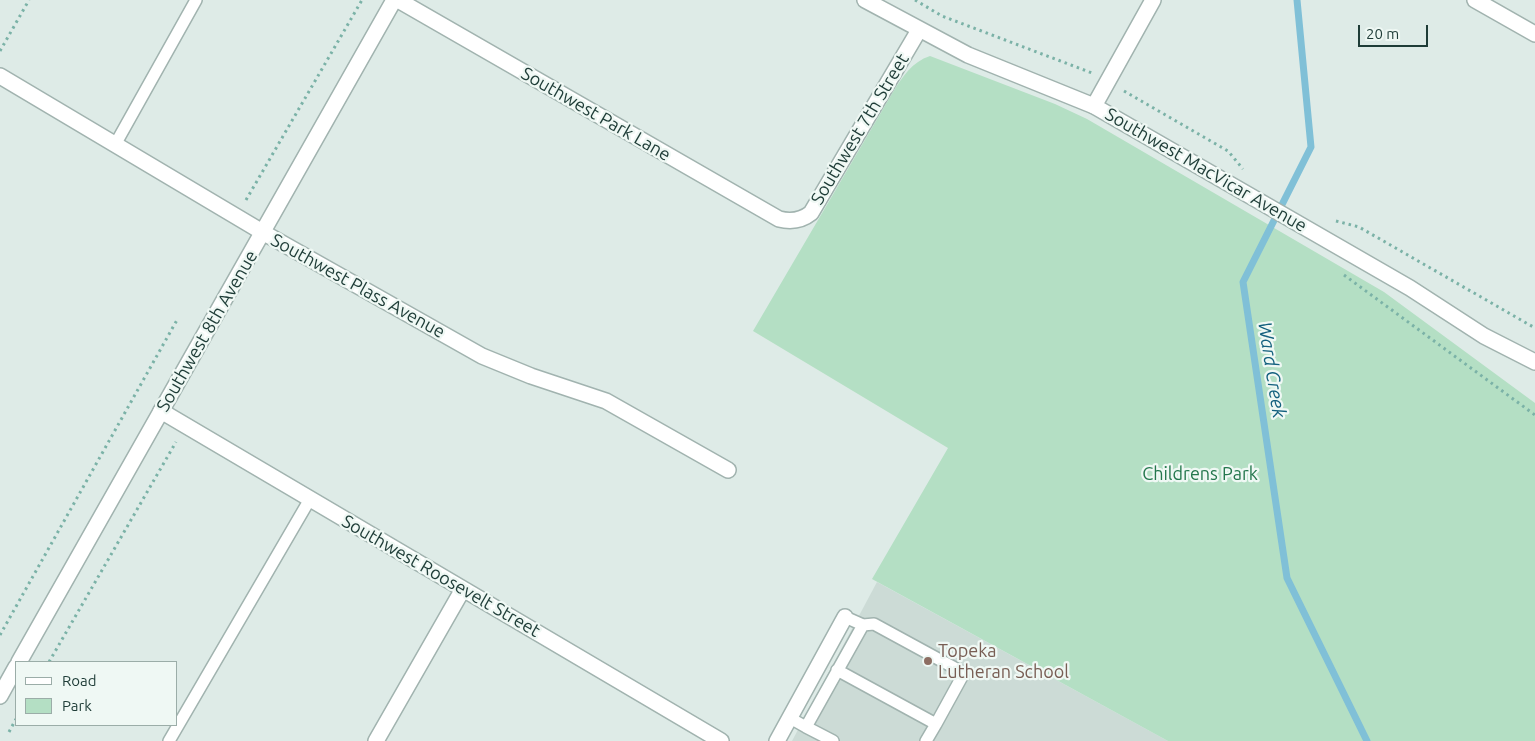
<!DOCTYPE html>
<style>
body{margin:0}
#map{position:relative;width:1535px;height:741px;overflow:hidden;background:#deebe7;font-family:Ubuntu,sans-serif}
canvas{display:block}
.legend{position:absolute;left:15px;top:661px;width:162px;height:65px;box-sizing:border-box;background:#eff8f4;border:1px solid #9bada8;margin:0;padding:6px 9px;list-style:none;font-size:15px;color:#1e3c37}
.legend li{display:flex;align-items:center;gap:10px;height:25px}
.legend b{width:25px;border:1px solid #9bada8}
.scale{position:absolute;left:1358px;top:25px;width:70px;height:22px;box-sizing:border-box;border:2px solid #1e3c37;border-top:0;padding-left:6px;font-size:15px;line-height:18px;white-space:nowrap;color:#1e3c37;-webkit-text-stroke:4px #eff8f4;paint-order:stroke}
</style>
<div id="map">
<canvas width="1535" height="741"></canvas>
<ul class="legend">
<li><b style="height:6px;background:#fff"></b>Road</li>
<li><b style="height:14px;background:#b4dfc4"></b>Park</li>
</ul>
<div class="scale">20 m</div>
</div>
<script>
const ctx = document.querySelector('canvas').getContext('2d');
ctx.lineJoin = 'round';
function paint(path, color) { ctx.fillStyle = color; ctx.fill(path, 'evenodd'); }
function stroke(path, color, width, dash) { ctx.strokeStyle = color; ctx.lineWidth = width; ctx.lineCap = dash ? 'butt' : 'round'; ctx.setLineDash(dash || []); ctx.stroke(path); }
function drawText(font, color, halo, rows, align = 'center') {
  ctx.font = font + ' Ubuntu,sans-serif'; ctx.lineWidth = 4.5; ctx.setLineDash([]); ctx.textBaseline = 'middle'; ctx.strokeStyle = halo; ctx.fillStyle = color; for (const [text, x, y, turn = 0] of rows) {
    ctx.save(); ctx.translate(x, y); ctx.rotate((+turn || 0) * Math.PI / 180); ctx.textAlign = isNaN(turn) ? turn : align; if (halo) ctx.strokeText(text, 0, 0); ctx.fillText(text, 0, 0); ctx.restore();
  }
}
const built = new Path2D(`
 M877,582L1168,741H792Z`);
const green = new Path2D(`
 M930,56L1055,104L1087,119L1384,292L1535,403V741H1168L872,579L948,448L753,331L893,92C903,76 912,62 930,56Z`);
const stream = new Path2D(`
 M1297,0L1311,147L1243,282L1287,578L1367,741`);
const path = new Path2D(`
 M915,0L942,16L1092,73
 M0,51L29,0
 M1124,91L1228,151L1243,169
 M246,200L362,0
 M1336,221L1359,227L1535,328
 M1344,275L1535,415
 M0,635L177,320
 M49,662L176,442
 M9,732L16,719`);
const service = new Path2D(`
 M116,143L196,0
 M837,670L936,724L964,673L874,624L863,625
 M790,718L806,727L863,625L845,617
 M806,727L833,741
 M169,741L310,499
 M926,741L936,724`);
const minor = new Path2D(`
 M398,0L779,219C791,222 801,221 811,213L919,30
 M1475,0L1535,34
 M0,76L264,233L482,356L531,376L606,401L728,470
 M1094,106L1153,0
 M161,411L721,741
 M376,741L463,589
 M777,741L845,617`);
const tertiary = new Path2D(`
 M865,0L968,55L1094,106L1410,288L1484,336L1535,362
 M19,662L394,0
 M0,696L16,667`);
const markers = [
 [928,661,5,"#8d6e63"]
];
const streetNames = [
 ["Southwest Park Lane",596,114,30],
 ["Southwest 7th Street",860,129,-59],
 ["Southwest MacVicar Avenue",1206,170,30],
 ["Southwest Plass Avenue",358,286,29],
 ["Southwest 8th Avenue",207,331,-60],
 ["Southwest Roosevelt Street",441,576,30]
];
const parkNames = [
 ["Childrens Park",1200,474]
];
const educationNames = [
 ["Topeka",938,651],
 ["Lutheran School",938,672]
];
const waterNames = [
 ["Ward Creek",1272,370,81]
];
paint(built, '#ccdbd6');
paint(green, '#b4dfc4');
stroke(stream, '#80c0d7', 7);
stroke(service, '#a1b3af', 14);
stroke(minor, '#a1b3af', 18);
stroke(tertiary, '#a1b3af', 18);
stroke(path, '#7bb2a7', 3, [2.5, 4]);
stroke(service, '#fff', 11);
stroke(minor, '#fff', 15);
stroke(tertiary, '#fff', 15);
for (const [x, y, r, color] of markers) { const dot = new Path2D(); dot.arc(x, y, r, 0, 2 * Math.PI); ctx.fillStyle = color; ctx.fill(dot); stroke(dot, '#eff8f4', 2); }
drawText('18px', '#1e3c37', '#eff8f4', streetNames);
drawText('18px', '#24774d', '#eff8f4', parkNames);
drawText('18px', '#785e54', '#eff8f4', educationNames, 'left');
drawText('italic 19px', '#13607e', '#eff8f4', waterNames);
</script>
